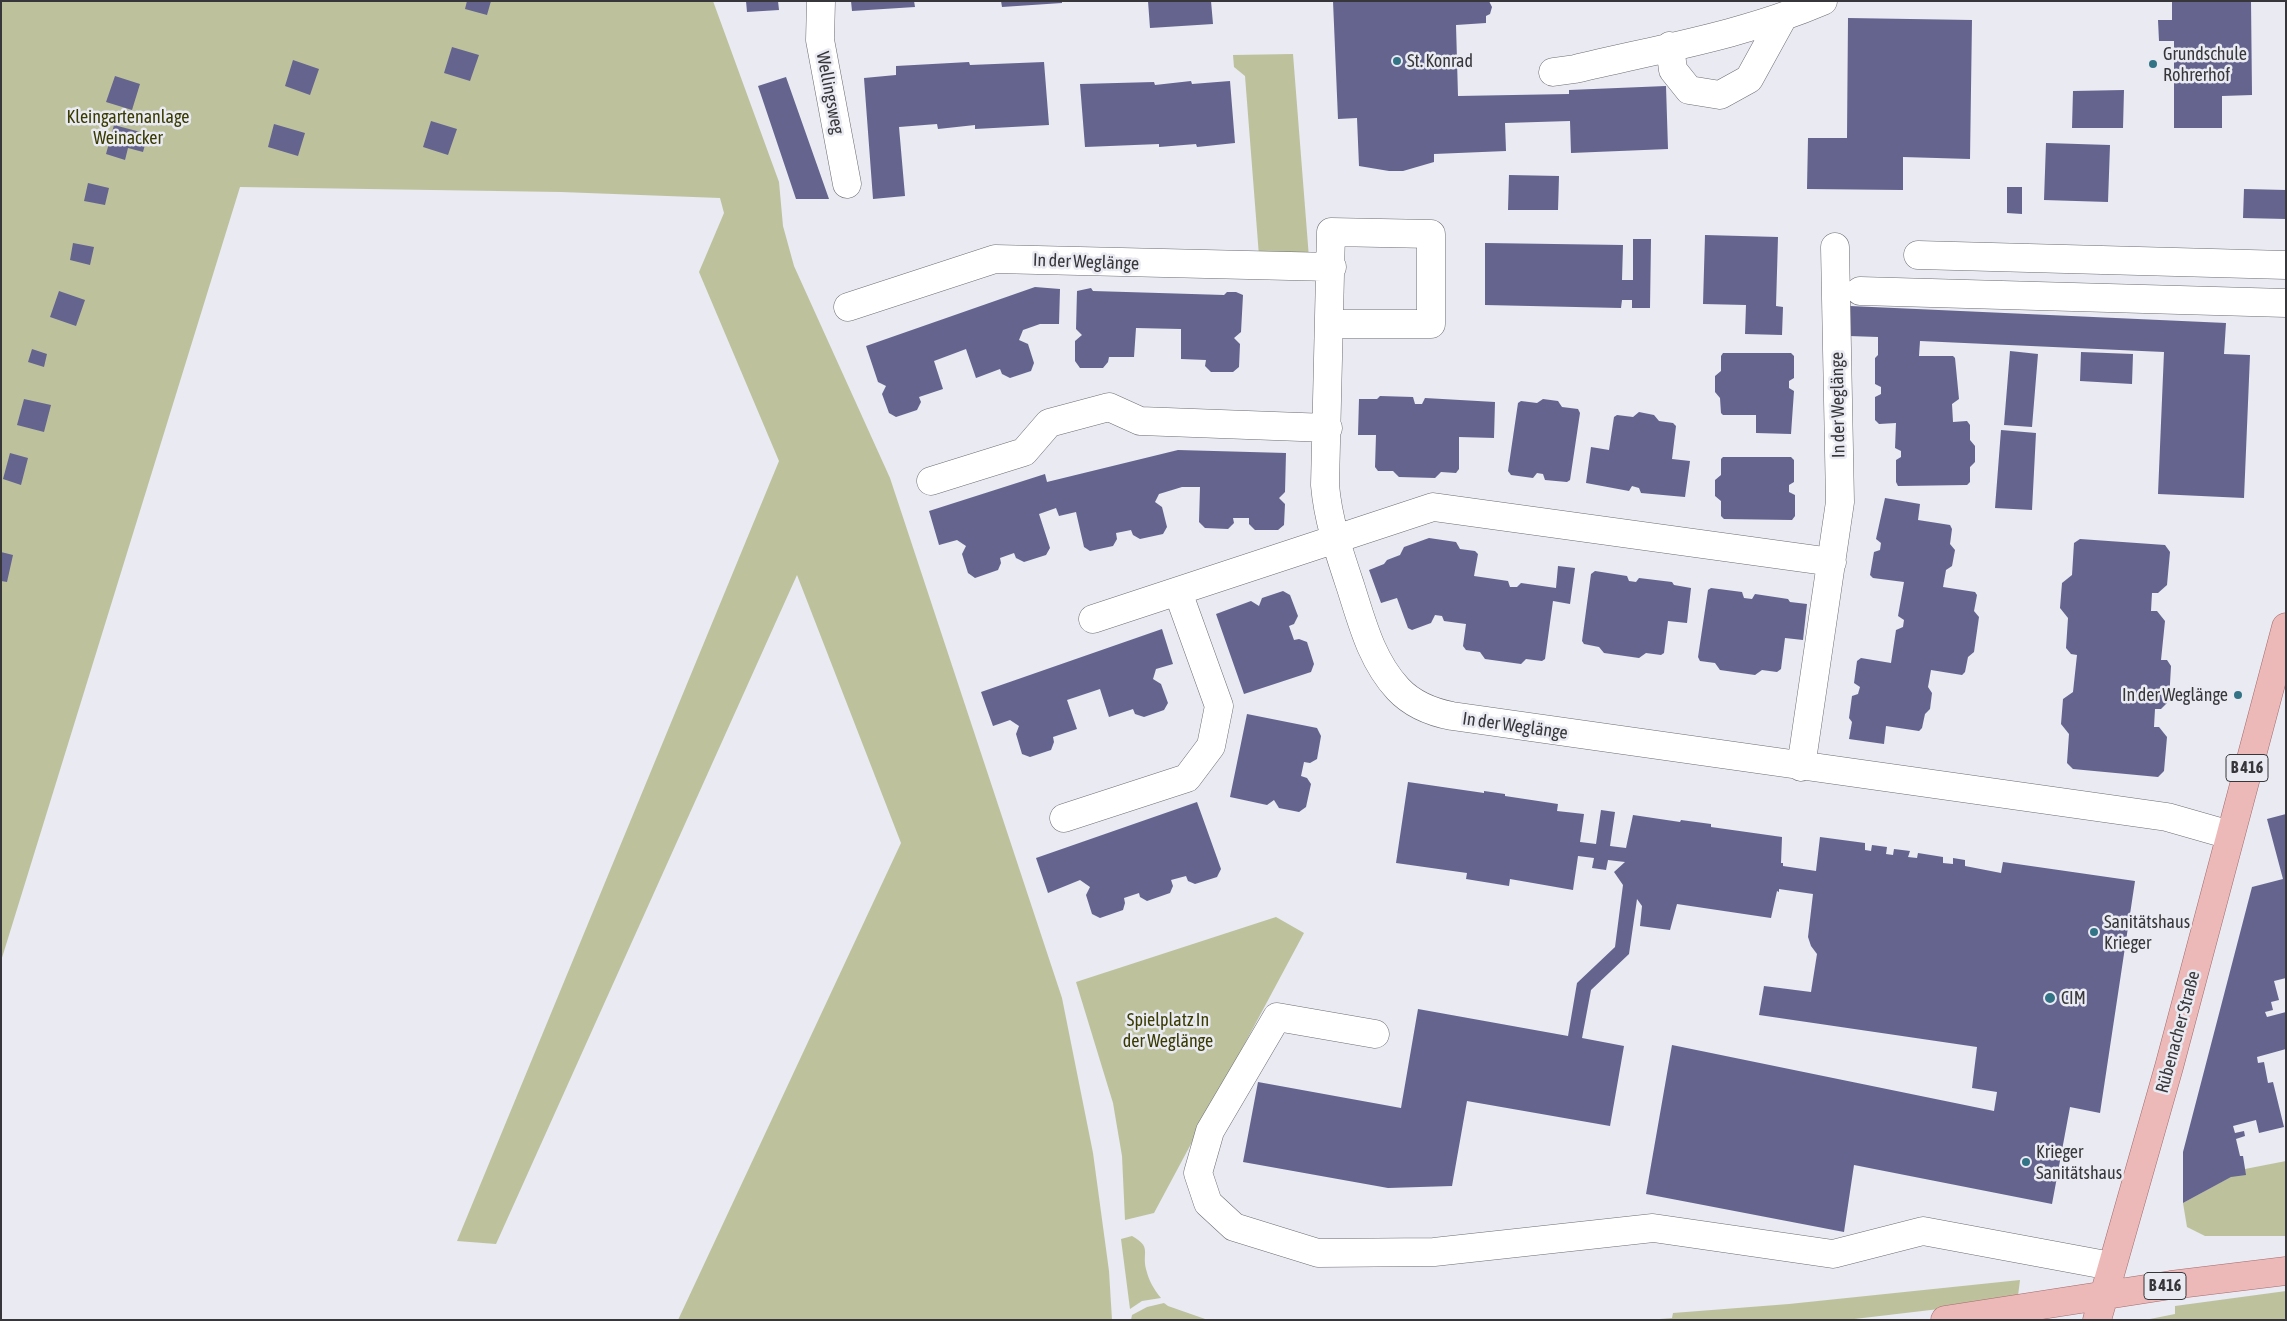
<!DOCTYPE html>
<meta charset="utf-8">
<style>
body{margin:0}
#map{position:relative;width:2287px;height:1321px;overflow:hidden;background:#e9eaf2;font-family:"Asap Condensed",sans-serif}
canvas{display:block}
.frame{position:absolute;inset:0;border:2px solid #37373b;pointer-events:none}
</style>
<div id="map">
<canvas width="2287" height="1321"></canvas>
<div class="frame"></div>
</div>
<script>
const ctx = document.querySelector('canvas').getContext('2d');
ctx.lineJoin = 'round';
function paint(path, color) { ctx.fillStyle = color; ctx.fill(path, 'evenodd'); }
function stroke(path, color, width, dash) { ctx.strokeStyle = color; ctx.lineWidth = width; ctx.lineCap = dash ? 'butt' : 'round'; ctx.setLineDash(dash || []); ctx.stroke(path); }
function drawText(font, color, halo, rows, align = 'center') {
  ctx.font = font + ' "Asap Condensed",sans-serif'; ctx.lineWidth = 5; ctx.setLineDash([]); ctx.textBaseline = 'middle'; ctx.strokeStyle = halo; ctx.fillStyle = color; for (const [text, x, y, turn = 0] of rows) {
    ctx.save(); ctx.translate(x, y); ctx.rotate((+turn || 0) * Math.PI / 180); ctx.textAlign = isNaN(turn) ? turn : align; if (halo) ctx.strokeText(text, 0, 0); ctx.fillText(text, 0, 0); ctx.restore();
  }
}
const green = new Path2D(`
 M1,1H713L779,182L783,226L794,266L890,478L1062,998L1093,1153L1109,1271L1112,1320H678L901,843L797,575L496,1244L457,1241L779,461L699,272L724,213L720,198L561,192L240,187L1,961Z
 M1293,54L1309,258L1259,256L1245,76L1234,67L1233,55Z
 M1276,917L1304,933L1154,1213L1125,1220L1122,1156L1113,1103L1076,982Z
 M2286,1161V1236H2205L2187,1227L2183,1203L2245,1169Z
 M1132,1236C1152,1247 1142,1252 1146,1269C1149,1281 1153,1288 1161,1298L1142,1301L1130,1309L1121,1239Z
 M2020,1280L2018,1296L1956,1307L1846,1320H1648L1672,1318L1673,1313L1789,1304Z
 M2286,1291V1320H2145L2175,1314V1306Z
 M1164,1303L1168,1306L1208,1320H1131L1132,1315L1147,1307Z`);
const building = new Path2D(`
 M467,1H491L487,15L465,9Z
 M746,1H778L779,10L747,12Z
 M851,1H914L915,7L852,11Z
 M1001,1H1062V3L1002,7Z
 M1148,1H1211L1213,24L1150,28Z
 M1333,1H1489L1492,7L1490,14L1486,16V23L1456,25L1458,96L1569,94V90L1666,86L1668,149L1571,153L1570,121L1505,123L1506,151L1434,154V162L1403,171H1389L1359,166L1357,118L1338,119Z
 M2172,1H2251L2252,95L2222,96V128H2174V41H2159L2158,20H2172Z
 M1848,18L1972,20L1970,159L1903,157V190L1807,189L1808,138H1847Z
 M452,47L479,55L470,81L444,73Z
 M293,60L319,69L310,95L285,86Z
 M969,62L970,65L1044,62L1049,125L975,129V125L938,129L937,124L899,127L905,196L873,199L864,78L896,75V66Z
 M115,76L140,84L132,110L106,102Z
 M786,77L829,199H796L758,86Z
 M1191,81L1192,84L1230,81L1235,143L1197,147L1196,144L1159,147V144L1085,147L1080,84L1154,82L1155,85Z
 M2124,90L2123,128H2072L2073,91Z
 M431,121L457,129L448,155L423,147Z
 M274,124L305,133L298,156L268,147Z
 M114,125L148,134L143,152L128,148L125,160L106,154Z
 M2046,143L2110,145L2108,202L2044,200Z
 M1509,175L1559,176L1558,210H1508Z
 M88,183L109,188L105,205L84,201Z
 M2007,187H2022V214L2007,213Z
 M2244,189L2286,190V219L2243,218Z
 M1705,235L1778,237L1776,306L1783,307L1782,335L1745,334L1746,305L1703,304Z
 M1633,239H1651L1650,308H1632V300H1622L1621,308L1485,305V243L1623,245L1622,280H1633Z
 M73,243L94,247L90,265L70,260Z
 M1035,287L1060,289L1059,324H1040L1023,330L1019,340L1028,344L1034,363L1031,371L1010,378L1002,374L1000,369L976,378L966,349L934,361L943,389L919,397L921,402L917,410L896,417L889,413L882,394L886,386L878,382L866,346Z
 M1091,288L1093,291L1159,293L1224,295L1227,292H1236L1243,295L1241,332L1234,338L1240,344L1239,367L1233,372H1211L1205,366L1206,360L1181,359V329L1136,328L1134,357H1109L1108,362L1103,368H1080L1075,361V341L1082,335L1076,329L1077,291Z
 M59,291L85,300L76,326L50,317Z
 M1850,306L2226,323L2224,354L2250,355L2244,498L2158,494L2164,352L1920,341L1919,356H1953L1955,358L1959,399L1952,404L1953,422L1967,421L1970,425V440L1975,446V462L1970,467V482L1967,485L1898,486L1896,482V460L1901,457V451L1895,448L1896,423L1879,424L1875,420V397L1881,394V387L1875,384V358L1878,355V337L1849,336Z
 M32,349L47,354L44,367L28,362Z
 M2010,351L2038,354L2032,427L2004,425Z
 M2081,352L2133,354L2132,384L2080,381Z
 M1723,353H1791L1794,356V378L1789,381V388L1794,391L1791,434L1756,433V415H1723L1721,413L1720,398L1715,392V376L1721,371V356Z
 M1380,396L1413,397L1415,404H1422L1425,398L1495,402L1494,438L1459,437V469L1456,473L1441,472L1435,478L1399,477L1393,471H1378L1375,467L1376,435H1358L1359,399H1377Z
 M24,399L51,405L44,432L17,425Z
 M1543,399L1558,401L1562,407L1578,409L1580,413L1570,480L1567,482L1545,480L1543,474L1537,473L1533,478L1511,475L1508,471L1518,403L1521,401L1537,403Z
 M1639,412L1654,415L1659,421L1673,423L1676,426L1672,459L1690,461L1685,497L1641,493L1639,488L1632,486L1629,491L1586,483L1591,447L1609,450L1614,417L1617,415L1633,417Z
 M2001,430L2036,433L2032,510L1995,508Z
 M1178,450L1286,453L1285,492L1279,498L1285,504L1284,525L1278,530H1255L1249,524V518H1233L1234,523L1228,529L1205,528L1199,522L1200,487H1182L1159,494L1155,502L1162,507L1167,527L1163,534L1140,539L1133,535L1131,530L1116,533L1117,539L1113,546L1090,551L1084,547L1076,512L1059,516L1056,508L1039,514L1050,548L1046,555L1024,562L1016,558L1014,553L1000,558L1001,563L998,570L975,578L968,573L962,554L966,546L957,540L939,545L929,511L1045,474L1047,482Z
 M10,453L28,458L21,485L3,479Z
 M1723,457H1791L1794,460V482L1789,485V492L1795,495V516L1792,520L1724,519L1721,516V501L1715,496V480L1721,475V459Z
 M1885,498L1920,504L1918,520L1950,525L1952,529L1950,544L1955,550L1952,566L1946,570L1943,587L1975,592L1977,595L1974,611L1979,617L1974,652L1968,657L1965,672L1962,675L1931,670L1928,687L1932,693L1930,709L1925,714L1922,728L1919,731L1886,726L1884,744L1849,739L1852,722L1849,718L1852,696L1858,694L1860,687L1854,683L1857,661L1861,658L1891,663L1896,630L1903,627L1904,620L1898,616L1904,582L1873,578L1870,575L1874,552L1880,550L1881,543L1876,539Z
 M1429,538L1456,542L1460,549L1475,551L1478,554L1474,576L1508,581L1510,587H1517L1521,583L1556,588L1558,566L1575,568L1570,604L1553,601L1545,659L1542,661L1526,659L1521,664L1485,659L1480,652L1466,650L1463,646L1466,624L1444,621L1442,616L1435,615L1431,623L1412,630L1408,628L1397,598L1381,603L1369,570L1384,564L1387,560L1400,555L1404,547Z
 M2080,539L2165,545L2170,552L2167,585L2158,593H2152L2151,611H2157L2165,621L2161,660H2167L2171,666L2169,701L2161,709H2155L2154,727H2159L2167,737L2164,771L2158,777L2073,769L2067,763L2069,734L2061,724L2063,699L2073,692L2077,655L2071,654L2066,648L2068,618L2060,608L2062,583L2072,575L2074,543Z
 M1,552L13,555L7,582L1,581Z
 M1595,571L1627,576L1629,581L1636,582L1639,578L1672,582L1674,585L1691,588L1687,623L1668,621L1664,653L1661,655L1646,653L1639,658L1604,653L1599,647L1584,644L1582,641L1591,574Z
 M1711,588L1742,592L1744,598L1752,599L1755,594L1788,599L1790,602L1807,604L1803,640L1785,638L1781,669L1777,672L1762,670L1755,675L1720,670L1715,663L1700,661L1698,657L1708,590Z
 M1283,591L1290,595L1298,616L1294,624L1289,626L1294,640L1299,639L1307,642L1314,664L1311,672L1244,694L1216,614L1251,601L1259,606L1262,598Z
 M1162,629L1173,664L1156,669L1153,679L1161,684L1168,703L1164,710L1144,717L1135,714L1133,709L1109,717L1100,689L1067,700L1077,729L1053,737L1054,742L1051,750L1030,757L1022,754L1016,734L1019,726L1010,720L993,726L981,692Z
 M1247,714L1317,728L1321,736L1317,759L1310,763L1304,762L1301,776L1307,778L1311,784L1306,807L1299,812L1279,808L1274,800L1267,805L1230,797Z
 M1408,782L1484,793V791L1505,794V796L1558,804L1557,811L1584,814L1580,842L1596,844L1601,810L1615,812L1610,846L1626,848L1633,815L1680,822L1681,820L1711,824V827L1782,837L1781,863H1783V866L1816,871L1820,837L1865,843V850L1871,851L1872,845L1887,847L1886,854L1893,855L1894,849L1910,851L1908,857L1917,858L1918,853L1943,857V863L1953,864V858L1965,860V866L2001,873L2003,862L2135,881L2100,1113L2070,1107L2052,1204L1854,1165L1844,1232L1646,1194L1672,1045L1994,1111L1997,1092L1972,1088L1977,1047L1759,1015L1764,986L1811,992L1817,954L1811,946L1808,937L1813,894L1779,889V892L1777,891L1771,918L1677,904L1670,930L1640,926L1642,906L1637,899L1629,954L1591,990L1582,1038L1624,1046L1610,1126L1467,1101L1452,1186L1388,1188L1243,1162L1258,1082L1401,1108L1418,1009L1568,1036L1577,983L1615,947L1623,885L1614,872L1625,862L1608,860L1606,870L1592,868L1594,858L1578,856L1573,890L1510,879L1509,886L1466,879L1467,873L1396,863Z
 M1197,802L1221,869L1217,877L1195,884L1188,881L1186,876L1171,880L1173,886L1170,893L1147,901L1140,897L1139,893L1124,898L1125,903L1123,910L1100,918L1092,914L1086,895L1090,887L1080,880L1048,893L1036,858Z
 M2286,814V978L2274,981L2279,1000L2271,1002L2273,1010L2265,1012L2267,1017L2286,1012V1049L2257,1057L2258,1063L2264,1062L2268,1083L2273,1082L2284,1127L2259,1133L2256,1120L2233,1126L2235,1133L2244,1131L2245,1136L2236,1139L2240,1156H2243L2246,1175L2231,1177L2183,1203V1152L2252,887L2283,879L2267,819Z`);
const minor = new Path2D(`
 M821,1L820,40L847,184
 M1670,46L1673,70L1689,90L1720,95L1749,79L1782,19
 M1553,72L1575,69C1658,49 1744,35 1823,1
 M1918,255L2286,265
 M1860,291L2286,303
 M848,307L995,259L1332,267
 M1330,324H1431V234L1331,232L1325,485C1328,520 1339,552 1350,585C1362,622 1371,660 1398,689C1413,705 1431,712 1452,716L2167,817L2230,835
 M931,481L1024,452L1049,423L1109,407L1140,421L1328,428
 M1093,619L1433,507L1832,562
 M1801,767L1840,502L1835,247
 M1064,818L1187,778L1211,746L1219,706L1178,592
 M1375,1034L1277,1017L1210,1131L1198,1173L1208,1203L1234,1227L1318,1253L1434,1252L1653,1228L1833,1254L1923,1231L2111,1266`);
const major = new Path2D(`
 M1945,1320L2171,1285L2286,1271
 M2097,1320L2169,1067L2286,627`);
const markers = [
 [1397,61,5,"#327386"],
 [2153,64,5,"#327386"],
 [2238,695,5,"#327386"],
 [2094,932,5,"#327386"],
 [2050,998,6,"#327386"],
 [2026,1162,5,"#327386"]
];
const shields = [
 [2247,768,42],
 [2165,1286,42]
];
const shieldNames = [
 ["B 416",2247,768],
 ["B 416",2165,1286]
];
const poiNames = [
 ["Grundschule",2163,54],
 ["Rohrerhof",2163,75],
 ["St. Konrad",1407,61],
 ["In der Weglänge",2228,695,"right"],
 ["Sanitätshaus",2104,922],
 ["Krieger",2104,943],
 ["CIM",2061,998],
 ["Krieger",2036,1152],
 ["Sanitätshaus",2036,1173]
];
const streetNames = [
 ["Wellingsweg",830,93,79],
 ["In der Weglänge",1086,262,2],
 ["In der Weglänge",1838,405,-91],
 ["In der Weglänge",1515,726,8],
 ["Rübenacher Straße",2178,1032,-75]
];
const parkNames = [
 ["Kleingartenanlage",128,117],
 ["Weinacker",128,138],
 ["Spielplatz In",1168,1020],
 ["der Weglänge",1168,1041]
];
paint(green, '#bdc29d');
paint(building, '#64648f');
stroke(minor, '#6d6d74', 29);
stroke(major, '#a46c6d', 29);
stroke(minor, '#fff', 28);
stroke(major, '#ecb8b8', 28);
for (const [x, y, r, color] of markers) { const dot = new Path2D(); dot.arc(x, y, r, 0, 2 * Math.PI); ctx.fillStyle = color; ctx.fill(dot); stroke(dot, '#e9eaf2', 2); }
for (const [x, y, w] of shields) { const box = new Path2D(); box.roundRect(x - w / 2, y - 13.5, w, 27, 4); ctx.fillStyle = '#e9eaf2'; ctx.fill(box); stroke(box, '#37373b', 1); }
drawText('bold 16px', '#37373b', null, shieldNames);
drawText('18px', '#37373b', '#e9eaf2', poiNames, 'left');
drawText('18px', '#37373b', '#e9eaf2', streetNames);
drawText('18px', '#393b00', '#e9eaf2', parkNames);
</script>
